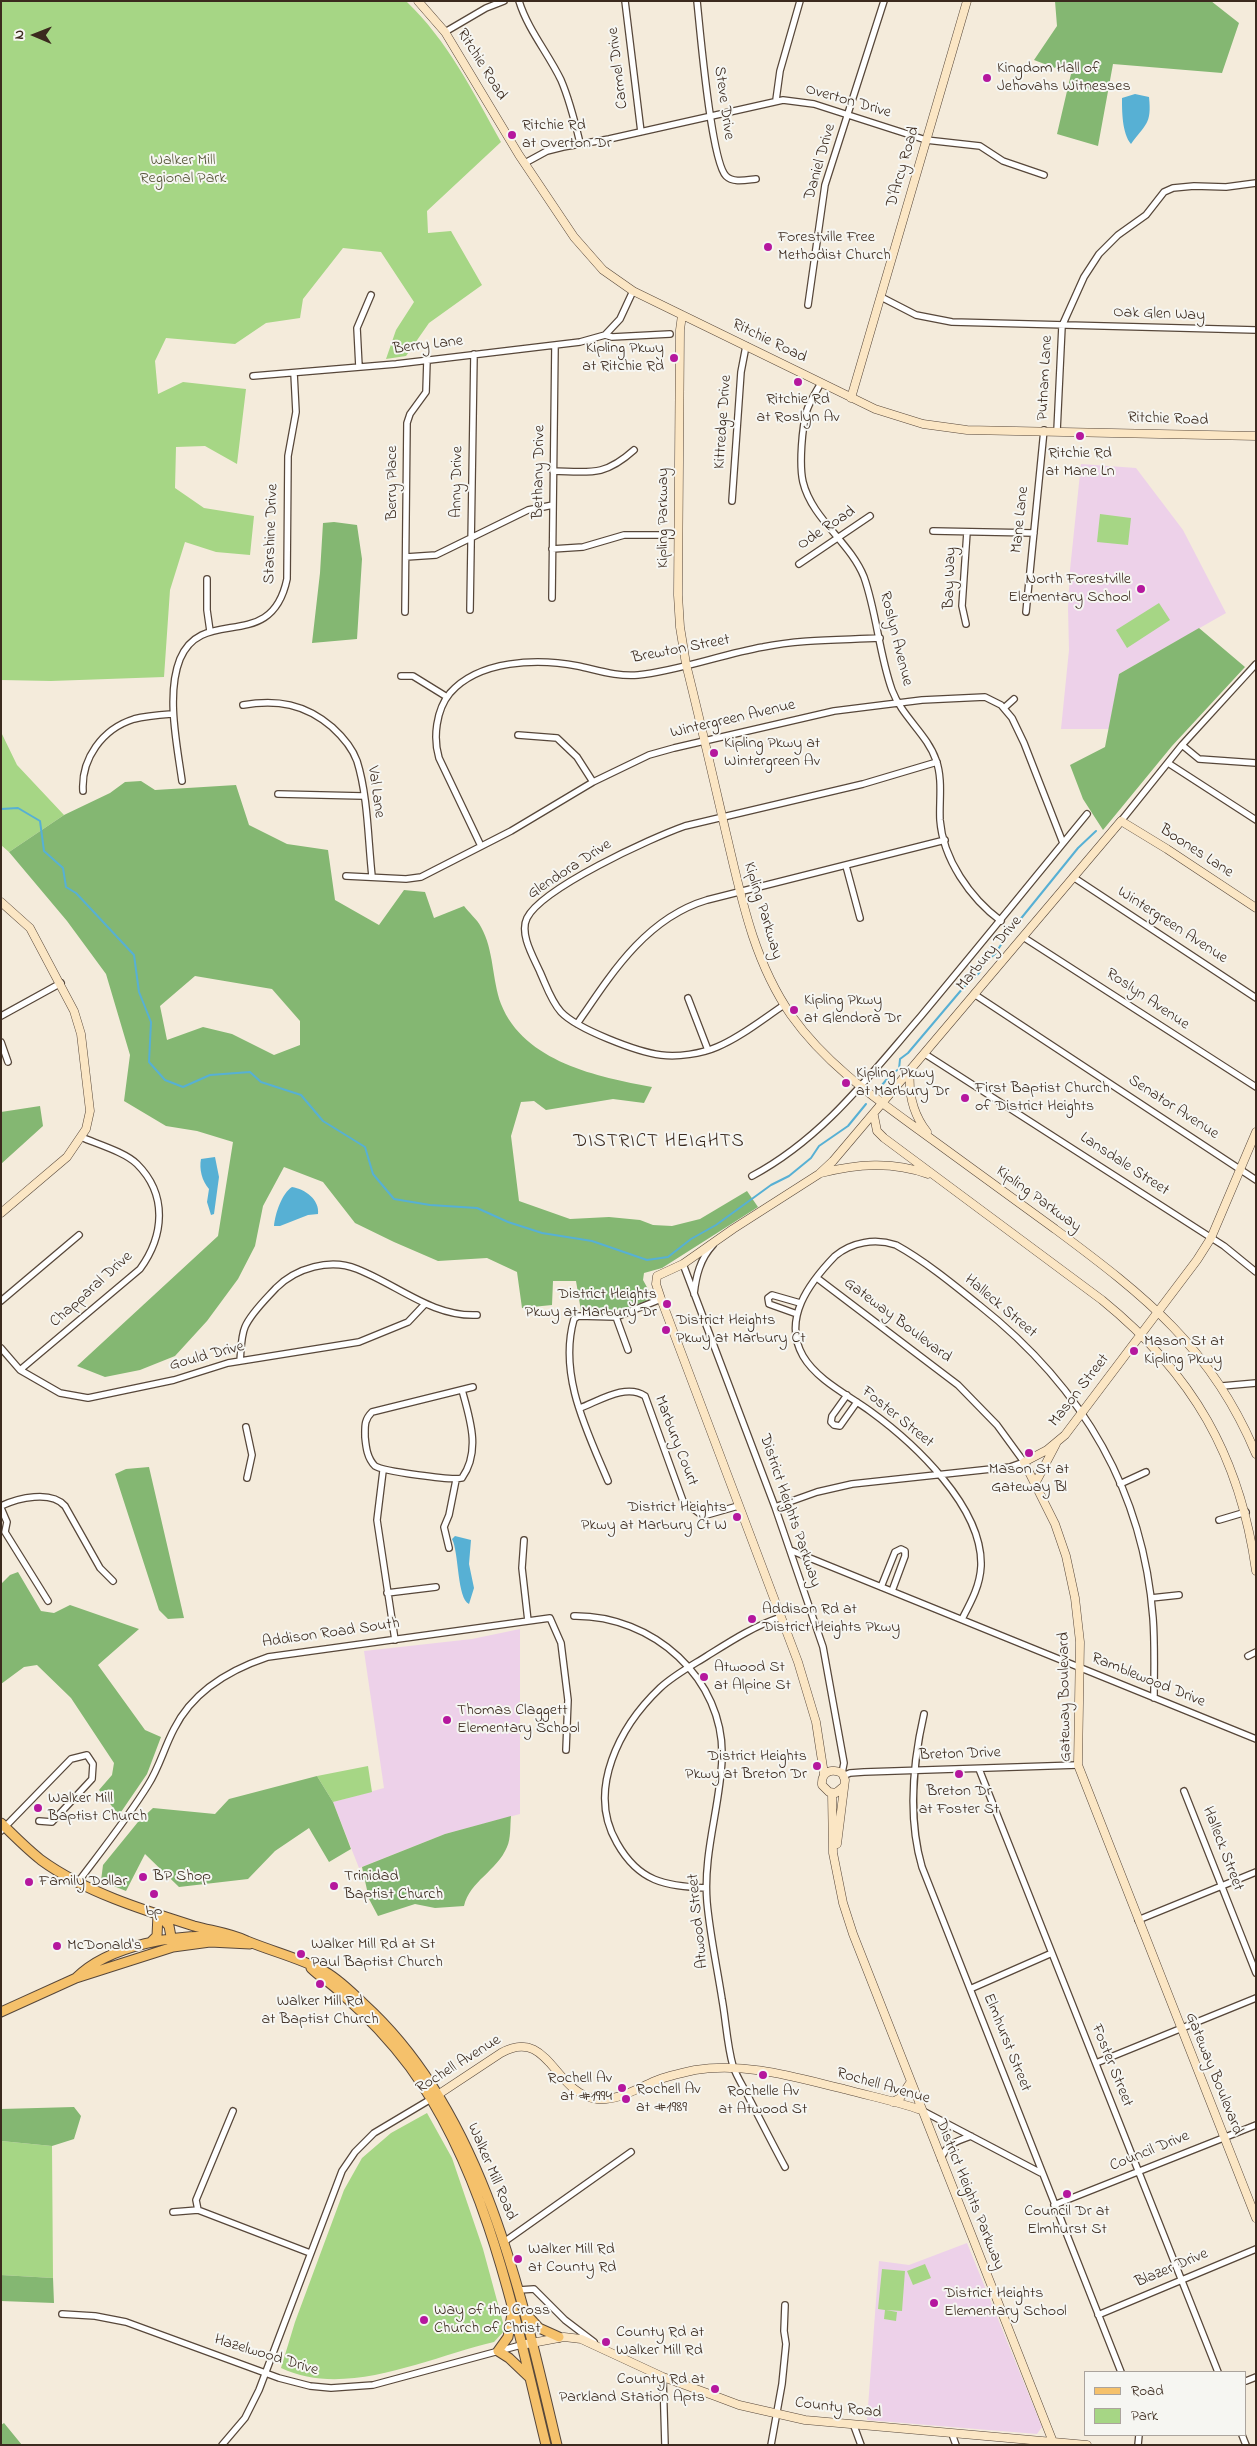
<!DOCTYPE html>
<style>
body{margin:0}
#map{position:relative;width:1257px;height:2446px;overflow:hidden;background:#f4ebdb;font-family:"Indie Flower",sans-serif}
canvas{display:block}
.frame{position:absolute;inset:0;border:2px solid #3b2a1e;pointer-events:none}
.legend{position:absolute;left:1084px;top:2371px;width:162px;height:65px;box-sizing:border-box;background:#f6f6f2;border:1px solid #aba49d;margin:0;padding:6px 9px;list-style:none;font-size:15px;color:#3b2a1e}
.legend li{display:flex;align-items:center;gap:10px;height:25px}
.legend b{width:25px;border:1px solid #aba49d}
.north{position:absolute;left:10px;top:10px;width:50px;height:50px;-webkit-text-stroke:4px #f6f6f2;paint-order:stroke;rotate:271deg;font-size:14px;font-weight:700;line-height:20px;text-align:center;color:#3b2a1e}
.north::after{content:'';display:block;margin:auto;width:18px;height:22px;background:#3b2a1e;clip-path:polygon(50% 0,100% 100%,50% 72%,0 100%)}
</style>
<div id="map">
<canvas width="1257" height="2446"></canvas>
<div class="frame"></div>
<ul class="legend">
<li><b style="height:6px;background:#f5c16b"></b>Road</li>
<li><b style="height:14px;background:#a6d685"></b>Park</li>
</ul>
<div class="north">N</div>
</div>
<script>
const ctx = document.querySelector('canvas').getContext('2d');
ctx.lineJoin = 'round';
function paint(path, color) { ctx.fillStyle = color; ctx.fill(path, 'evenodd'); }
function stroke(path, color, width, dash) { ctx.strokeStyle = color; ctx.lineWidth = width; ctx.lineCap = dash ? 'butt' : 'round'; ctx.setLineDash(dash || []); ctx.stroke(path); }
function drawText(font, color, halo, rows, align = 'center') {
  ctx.font = font + ' "Indie Flower",sans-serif'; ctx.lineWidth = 4; ctx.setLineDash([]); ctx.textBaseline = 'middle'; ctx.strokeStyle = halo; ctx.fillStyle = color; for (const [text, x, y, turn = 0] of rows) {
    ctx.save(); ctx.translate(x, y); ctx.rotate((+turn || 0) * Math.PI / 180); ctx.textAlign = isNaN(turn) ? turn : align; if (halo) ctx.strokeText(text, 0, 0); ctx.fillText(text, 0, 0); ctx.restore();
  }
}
const built = new Path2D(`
 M1081,464L1136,468L1183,530L1226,613L1119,674L1109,729H1061L1069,650L1068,608L1070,570Z
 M520,1629V1814L445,1834L359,1868L333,1802L384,1788L364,1651L472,1639Z
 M967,2243L1042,2427L1037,2434L867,2420L879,2261L909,2265Z`);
const green = new Path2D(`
 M1,1H406C448,41 473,92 501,142L427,211L428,233L451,231L482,285L429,323L406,356L386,359L396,330L414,302L381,252L343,248L303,299L300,318L266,323L235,344L166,338L155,361L158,394L183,382L246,389L237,464L205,446L176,447L175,488L204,508L254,516L250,555L216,552L185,542L170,590L164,677L51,681L1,680Z
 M1100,514L1131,518L1128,545L1097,542Z
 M1159,603L1170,620L1127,648L1116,630Z
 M1,732L17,765L64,815L9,852L1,845Z
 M368,1766L372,1792L333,1802L317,1776Z
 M427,2113L452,2158L483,2249L505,2330L494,2342C429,2357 346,2399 281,2368L295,2322L344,2190L362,2158L391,2133Z
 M1,2141L52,2146L53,2278L1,2275Z
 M925,2264L931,2278L913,2285L907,2271Z
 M882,2269L905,2271L902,2311L886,2310L897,2312L896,2321L884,2319L885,2310L878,2309Z`);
const forest = new Path2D(`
 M1055,1H1211L1239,23L1222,73L1113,64L1098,146L1057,134L1071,74L1034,60L1057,26Z
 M334,522L357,525L362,559L357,639L312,643L320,573L323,523Z
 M1199,628L1245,667L1172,746L1103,830L1083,799L1070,765L1105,747L1119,674Z
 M141,781L155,790L236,785L249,825L287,844L328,850L335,900L379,925L404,890L425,892L434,918L464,906C469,913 477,919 481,927C494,950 492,980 501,1004C524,1062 598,1077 652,1087L644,1103L613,1099L546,1110L534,1101L521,1102L511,1136L519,1201L570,1219L609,1217L640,1220L653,1225L672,1226L700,1219L747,1191L758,1207L662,1268L644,1273L643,1280L653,1298C624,1310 612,1313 581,1311L576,1281H553L552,1305L522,1308L517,1272L487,1258L438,1261L394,1242L355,1223L323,1182L284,1167L263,1206L255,1246L238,1279L207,1321L175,1356L140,1370L105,1377L77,1366L218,1236L233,1142L197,1131L166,1126L124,1101L130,1055L106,974L67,921L9,852L64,815L110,793L125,782ZM195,976L272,989L300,1021V1045L274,1055L232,1034L203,1027L167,1040L160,1006Z
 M40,1106L43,1126L1,1164V1112Z
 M149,1467L184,1618L168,1619L159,1610L115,1474L126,1469Z
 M18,1572L41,1611L54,1613L70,1605L139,1629L98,1665L145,1730L161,1737L147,1774L119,1815L99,1790L112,1775L114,1763L71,1698L37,1665L24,1667L1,1684V1584L10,1575Z
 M317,1776L333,1802L351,1849L329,1862L309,1828L275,1851L248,1879L179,1887L145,1854L126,1891L101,1881L103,1865L138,1822L153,1808L215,1814L229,1799Z
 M511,1816C510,1825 511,1839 507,1847C497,1871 470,1881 464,1906L435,1908L415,1904L378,1916L369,1899L362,1867L445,1834Z
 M74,2107L81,2116L74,2139L52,2146L1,2141V2109Z
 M1,2275L53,2278L54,2303L1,2301Z
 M4,2423L22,2445H1V2425Z`);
const water = new Path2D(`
 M1135,94L1149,97C1152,125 1145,124 1131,144C1122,133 1122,111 1122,98Z
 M208,1158L215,1157L219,1177L214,1214L211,1215L207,1202L209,1189C202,1181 199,1169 201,1159Z
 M292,1187C305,1189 320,1200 318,1214L308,1215L280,1226H274C275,1214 282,1193 292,1187Z
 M455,1536L471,1540L469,1564L474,1588L469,1604C457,1599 459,1552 452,1539Z`);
const stream = new Path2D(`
 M1,809L18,808L40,821L44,851L63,868L66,887L76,893L134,955L139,992L151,1022L149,1062L165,1080L183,1087L210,1075L250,1072L261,1082L301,1095L323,1121L365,1147L373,1174L394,1199L430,1205L477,1208L508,1222L542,1233L592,1241L647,1260L668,1257L691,1239L716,1225L771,1185L789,1176L811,1158L819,1146L848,1126L866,1104
 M878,1090L891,1074L899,1069L900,1059L908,1053L963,988L979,973L985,962L995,954L1006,937L1078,848L1096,831`);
const street = new Path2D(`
 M519,1C528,30 548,53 561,80C570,101 575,122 580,143
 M625,1L641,132
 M697,1C700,29 711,161 726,176C733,183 746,180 756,179
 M445,32L486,8L504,1
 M776,100L780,71L800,1
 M525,163L547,151L563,147L609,139L783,100L814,104L926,140L980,146L1003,161L1044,175
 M881,297L916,315L952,322L1256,330
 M808,305L825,185L884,1
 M605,335L620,319L633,291
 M359,367L357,328L371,295
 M253,376L396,364L580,342L605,335L612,337L670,334
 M821,383C816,392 810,401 807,410C802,427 799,465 803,482C812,519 850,542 864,577C877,614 879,654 892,690C902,717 927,734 936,760C943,779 939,801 940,820C943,859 970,898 1001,921
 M1057,431L1062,326L1084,277L1099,254L1118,235L1146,215L1164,192L1173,188L1194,186L1226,187L1256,183
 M553,471C590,472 604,477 634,450
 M732,501L741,372L746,346
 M933,531L1034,533
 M552,549L583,547L624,535H678
 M406,557L436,555L528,510L553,505
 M799,564L870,516
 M207,579V610L210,631
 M552,598L555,345
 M470,610L474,354
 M405,612L407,423L410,414L426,392L427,360
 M1026,612L1044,430
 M966,624L962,606L967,532
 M401,676H413L447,697
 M243,705C277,699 305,704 332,727C343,737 352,747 357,761C368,796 368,840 372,876
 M1004,708L1014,699
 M518,735L557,738L577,757L593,782
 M1182,745L1199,759L1256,763
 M1168,763L1256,820
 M182,781C177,745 166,694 180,659C203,604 271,655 287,579L288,456L296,412L294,373
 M83,791C81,759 102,729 134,719C146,716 160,715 173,714
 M278,794L363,796
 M1121,821L1182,745L1256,664
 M481,846L439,758C433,738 436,710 450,693C479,660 537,658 578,666C597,670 618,677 638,675C678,671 723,654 763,647C801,639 841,640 880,638
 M846,866L860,918
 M346,876L406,879L421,877L511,831L593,782L649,755L674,748L834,711L922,700L985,697L1001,705L1012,718L1024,743L1063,843
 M1073,877L1256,998
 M1023,937L1256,1087
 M974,994L1256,1180
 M688,998L708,1050
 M784,1005C763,1019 741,1037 717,1047C701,1054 678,1057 661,1055C637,1052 577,1029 561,1012C551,1001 546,985 540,972C534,958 519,934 527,918C542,888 651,838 685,826L863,784L937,762
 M1,1016L61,983
 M577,1024C611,974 646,918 707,900L945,840
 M1,1042L8,1062
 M925,1054L1224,1246L1256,1272
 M752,1176C823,1138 869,1076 921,1016C977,949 1032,881 1087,814
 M683,1264L775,1507L823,1647L844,1763L842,1773
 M694,1294C696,1276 700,1259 713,1245
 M1,1301L79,1235
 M797,1314L769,1304L768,1298L772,1295L800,1303
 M616,1317L628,1350
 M1,1348L20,1370L60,1393L88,1398L174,1380L228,1363L359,1342L408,1322L425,1304
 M240,1361C241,1351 241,1336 245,1327C251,1313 266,1299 276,1288C296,1268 330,1258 357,1269C398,1285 432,1317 477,1315
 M20,1370L140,1269C164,1236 168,1195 137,1164C125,1152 97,1144 81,1137
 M1222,1386L1256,1383
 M462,1390C470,1419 481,1451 462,1478C453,1481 382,1471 375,1466C367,1458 366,1447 365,1437C365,1426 364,1420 372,1412L473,1387
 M847,1395L832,1416L831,1422L834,1425L840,1426L857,1402
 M580,1408C599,1401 626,1383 645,1396L683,1501L703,1516L738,1506
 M246,1427L252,1455L247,1478
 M383,1471L377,1520L395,1640
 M608,1481C587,1431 558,1375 574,1319L578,1316L616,1317L661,1299
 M1120,1484L1146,1472
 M1,1506C18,1498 51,1490 65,1506L100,1568L113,1581
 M775,1507L817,1492L852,1484L1010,1467L1024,1462L997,1425L958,1385L817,1278
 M1,1508L7,1522L5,1532L48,1601
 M1219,1520L1246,1512
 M524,1540L522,1568L528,1621
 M449,1548L444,1527L449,1515L456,1480
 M790,1550L1256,1739
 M881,1587L895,1552L901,1549L905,1551V1556L892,1591
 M387,1593L436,1587
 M1151,1598L1179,1595
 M574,1616C652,1615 725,1678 722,1759C720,1807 703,1853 707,1902C710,1935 717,1967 722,1999C726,2021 727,2045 733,2066C737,2078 745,2089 750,2100C762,2123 773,2145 785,2167
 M962,1619C971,1602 980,1586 981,1566C983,1507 914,1443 870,1411C848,1395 817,1380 803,1356C782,1319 809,1283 835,1256C852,1242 875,1238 896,1245C925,1261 953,1284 979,1305C1080,1385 1143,1488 1153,1618C1155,1645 1154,1671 1154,1698
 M1248,1656L1256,1652
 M924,1714C913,1762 908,1819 922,1867L1121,2372
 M979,1769L1218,2372
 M843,1776L850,1773L864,1772L1078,1765
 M1184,1791L1256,1973
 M1,1831L71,1759L87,1755L93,1764L92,1779L52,1822L39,1821
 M78,1882C102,1850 127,1819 148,1785C159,1768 164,1748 174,1729C193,1691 229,1670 268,1657L550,1618L561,1643L568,1700L566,1750
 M706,1888C665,1886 639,1882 617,1843C586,1790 620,1726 660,1688C674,1675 691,1666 707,1656C731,1641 754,1626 781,1617
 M1138,1920L1256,1872
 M970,1989L1052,1953
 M1096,2063L1256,1998
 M921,2110L1041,2173
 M941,2159C946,2144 957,2141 971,2136
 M1054,2205L1256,2125
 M198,2210L196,2200L233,2111
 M173,2212L198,2210L310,2253
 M504,2242L631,2152
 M519,2290L534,2289L565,2320L594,2342
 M62,2314L95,2316L126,2322L279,2378L310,2386L331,2388L373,2385L521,2345
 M1098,2315L1256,2249
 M663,2377L665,2445
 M1246,2381L1256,2377
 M854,2426L861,2445
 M952,2434L956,2445
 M1242,2435L1246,2445
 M222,2445L245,2418L259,2390L342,2171L355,2152L374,2133L431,2099
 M771,2445L782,2384L786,2344L784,2331L785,2305
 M1138,2445L1139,2435`);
const secondary = new Path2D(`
 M418,1L445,32L519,155L574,237L603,270L633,291L875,409L923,424L967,430L1256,436
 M682,315L680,330L678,595L680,627L686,664C700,720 713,777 726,833C741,896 753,960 791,1015C825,1063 872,1096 919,1130C965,1163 1010,1196 1055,1229C1145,1296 1212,1348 1256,1454
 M851,398L967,1
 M1,902L30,928L74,1011L81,1034L90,1111L86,1129L67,1157L1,1213
 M910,1071C908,1095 913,1114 927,1132
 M874,1116L877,1131L884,1138L1102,1300C1193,1374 1240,1456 1256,1571
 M1256,1132L1211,1238L1197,1260L1065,1435L1047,1450L1024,1462L1055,1524L1066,1556L1075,1598L1080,1642L1078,1765L1256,2218
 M821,1173C857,1164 892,1161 928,1174
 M1036,1482L1056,1444
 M824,1774L816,1722L798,1662L661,1299L656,1284L657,1276L683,1264L733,1229L819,1174L833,1161L1121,821L1167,849L1256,908
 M832,1793L833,1853L843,1903L853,1934L1053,2442
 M837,1844L845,1780L842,1773C831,1768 821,1772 822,1785L829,1792L836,1793L843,1787
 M433,2098L501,2053C549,2026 554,2094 597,2099C618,2101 636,2089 655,2081C667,2076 681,2073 695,2070C746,2062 794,2077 844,2089C869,2096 896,2101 921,2110
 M893,2102L900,2098L910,2083
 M521,2345L564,2337L581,2339L663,2377L715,2396L739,2405L805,2420L1087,2445`);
const primary = new Path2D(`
 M1,1823C14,1836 27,1849 41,1860C85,1892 143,1910 194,1926C212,1931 230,1933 247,1941C271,1951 299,1958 322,1970C338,1978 352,1993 364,2004C484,2113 521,2294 557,2445
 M160,1916L169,1926L172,1942
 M151,1942L157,1936L158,1914
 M311,1968C320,1977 331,1983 340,1992C365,2014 390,2040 410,2067C488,2174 515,2318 546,2445
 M76,1978L173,1947L210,1942L250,1944
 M1,2012L76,1978C109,1945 178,1933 224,1937
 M512,2314L508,2337L498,2351L509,2358L529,2377
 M527,2315L539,2328L559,2337`);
const markers = [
 [987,78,5,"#b5179e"],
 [512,135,5,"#b5179e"],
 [768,247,5,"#b5179e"],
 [674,358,5,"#b5179e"],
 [798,382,5,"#b5179e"],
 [1080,436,5,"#b5179e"],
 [1141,589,5,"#b5179e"],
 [714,753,5,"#b5179e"],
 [794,1010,5,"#b5179e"],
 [846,1083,5,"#b5179e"],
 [965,1098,5,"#b5179e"],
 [667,1304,5,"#b5179e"],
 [666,1330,5,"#b5179e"],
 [1134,1351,5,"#b5179e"],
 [1029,1453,5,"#b5179e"],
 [737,1517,5,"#b5179e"],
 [752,1619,5,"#b5179e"],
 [704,1677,5,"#b5179e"],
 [447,1720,5,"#b5179e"],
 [817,1766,5,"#b5179e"],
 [959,1774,5,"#b5179e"],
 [38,1808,5,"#b5179e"],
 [143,1877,5,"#b5179e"],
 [29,1882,5,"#b5179e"],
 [334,1886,5,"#b5179e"],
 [154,1894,5,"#b5179e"],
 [57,1946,5,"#b5179e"],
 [301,1954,5,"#b5179e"],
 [320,1984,5,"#b5179e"],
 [763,2075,5,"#b5179e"],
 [622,2088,5,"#b5179e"],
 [626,2099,5,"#b5179e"],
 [1067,2194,5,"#b5179e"],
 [518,2259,5,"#b5179e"],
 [934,2303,5,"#b5179e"],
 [424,2320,5,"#b5179e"],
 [606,2342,5,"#b5179e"],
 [715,2389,5,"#b5179e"]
];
const streetNames = [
 ["Ritchie Road",481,65,58],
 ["Carmel Drive",619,68,-97],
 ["Overton Drive",848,102,16],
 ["Steve Drive",723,103,82],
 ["Daniel Drive",821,162,-74],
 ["D'Arcy Road",904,167,-74],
 ["Oak Glen Way",1159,315,2],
 ["Ritchie Road",769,342,26],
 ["Berry Lane",428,346,-7],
 ["Putnam Lane",1046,378,-87],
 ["Ritchie Road",1168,420,2],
 ["Kittredge Drive",724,422,-86],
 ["Bethany Drive",540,472,-89],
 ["Anny Drive",458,482,-89],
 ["Berry Place",393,483,-90],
 ["Kipling Parkway",664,518,-90],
 ["Mane Lane",1021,520,-84],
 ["Ode Road",827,529,-34],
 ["Starshine Drive",272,534,-88],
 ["Bay Way",951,578,-88],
 ["Roslyn Avenue",895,639,76],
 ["Brewton Street",681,650,-11],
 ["Wintergreen Avenue",733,720,-13],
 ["Val Lane",375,792,82],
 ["Boones Lane",1196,852,33],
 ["Glendora Drive",570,870,-33],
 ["Kipling Parkway",762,911,73],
 ["Wintergreen Avenue",1172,926,33],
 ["Marbury Drive",990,954,-50],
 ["Roslyn Avenue",1147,1000,34],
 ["Senator Avenue",1173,1108,33],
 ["Lansdale Street",1124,1165,33],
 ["Kipling Parkway",1038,1200,36],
 ["Chapparal Drive",92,1290,-42],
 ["Halleck Street",1000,1307,40],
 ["Gateway Boulevard",897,1321,37],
 ["Gould Drive",207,1357,-15],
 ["Mason Street",1080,1391,-52],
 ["Foster Street",897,1418,39],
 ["Marbury Court",675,1441,69],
 ["District Heights Parkway",789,1511,71],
 ["Addison Road South",331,1634,-8],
 ["Ramblewood Drive",1148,1681,22],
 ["Gateway Boulevard",1066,1697,-91],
 ["Breton Drive",960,1755,-2],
 ["Halleck Street",1222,1849,69],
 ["Atwood Street",699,1921,-96],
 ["Elmhurst Street",1006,2043,68],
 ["Rochell Avenue",459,2065,-32],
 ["Foster Street",1111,2066,68],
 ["Gateway Boulevard",1213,2074,68],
 ["Rochell Avenue",883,2087,16],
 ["Council Drive",1150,2152,-22],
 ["Walker Mill Road",491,2172,67],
 ["District Heights Parkway",969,2195,68],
 ["Blazer Drive",1172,2269,-23],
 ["Hazelwood Drive",266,2356,17],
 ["County Road",838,2409,7]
];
const poiNames = [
 ["Kingdom Hall of",997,69],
 ["Jehovahs Witnesses",997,87],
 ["Ritchie Rd",522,126],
 ["at Overton Dr",522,144],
 ["Forestville Free",778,238],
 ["Methodist Church",778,256],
 ["Kipling Pkwy",664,349,"right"],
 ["at Ritchie Rd",664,367,"right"],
 ["Ritchie Rd",798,400,"center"],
 ["at Roslyn Av",798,418,"center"],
 ["Ritchie Rd",1080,454,"center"],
 ["at Mane Ln",1080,472,"center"],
 ["North Forestville",1131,580,"right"],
 ["Elementary School",1131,598,"right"],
 ["Kipling Pkwy at",724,744],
 ["Wintergreen Av",724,762],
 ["Kipling Pkwy",804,1001],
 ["at Glendora Dr",804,1019],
 ["Kipling Pkwy",856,1074],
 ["at Marbury Dr",856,1092],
 ["First Baptist Church",975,1089],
 ["of District Heights",975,1107],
 ["District Heights",657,1295,"right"],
 ["Pkwy at Marbury Dr",657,1313,"right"],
 ["District Heights",676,1321],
 ["Pkwy at Marbury Ct",676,1339],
 ["Mason St at",1144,1342],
 ["Kipling Pkwy",1144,1360],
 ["Mason St at",1029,1470,"center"],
 ["Gateway Bl",1029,1488,"center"],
 ["District Heights",727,1508,"right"],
 ["Pkwy at Marbury Ct W",727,1526,"right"],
 ["Addison Rd at",762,1610],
 ["District Heights Pkwy",762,1628],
 ["Atwood St",714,1668],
 ["at Alpine St",714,1686],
 ["Thomas Claggett",457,1711],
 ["Elementary School",457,1729],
 ["District Heights",807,1757,"right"],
 ["Pkwy at Breton Dr",807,1775,"right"],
 ["Breton Dr",959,1792,"center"],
 ["at Foster St",959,1810,"center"],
 ["Walker Mill",48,1799],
 ["Baptist Church",48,1817],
 ["BP Shop",153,1877],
 ["Trinidad",344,1877],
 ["Baptist Church",344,1895],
 ["Family Dollar",39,1882],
 ["bp",154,1912,"center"],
 ["Walker Mill Rd at St",311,1945],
 ["Paul Baptist Church",311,1963],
 ["McDonald's",67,1946],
 ["Walker Mill Rd",320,2002,"center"],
 ["at Baptist Church",320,2020,"center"],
 ["Rochell Av",612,2079,"right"],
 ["at #1994",612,2097,"right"],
 ["Rochell Av",636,2090],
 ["at #1989",636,2108],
 ["Rochelle Av",763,2092,"center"],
 ["at Atwood St",763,2110,"center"],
 ["Council Dr at",1067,2212,"center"],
 ["Elmhurst St",1067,2230,"center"],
 ["Walker Mill Rd",528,2250],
 ["at County Rd",528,2268],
 ["District Heights",944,2294],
 ["Elementary School",944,2312],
 ["Way of the Cross",434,2311],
 ["Church of Christ",434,2329],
 ["County Rd at",616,2333],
 ["Walker Mill Rd",616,2351],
 ["County Rd at",705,2380,"right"],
 ["Parkland Station Apts",705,2398,"right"]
];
const parkNames = [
 ["Walker Mill",183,161],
 ["Regional Park",183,179]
];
const quarterNames = [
 ["DISTRICT HEIGHTS",659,1143]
];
paint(built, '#edd1e9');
paint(green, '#a6d685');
paint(forest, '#84b772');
paint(water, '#57b0d4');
stroke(stream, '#57b0d4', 2);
stroke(street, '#57473a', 8);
stroke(secondary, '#57473a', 9);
stroke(primary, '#57473a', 11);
stroke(street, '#fff', 5.5);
stroke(secondary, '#fbe6c4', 8);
stroke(primary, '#f5c16b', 9);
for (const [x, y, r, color] of markers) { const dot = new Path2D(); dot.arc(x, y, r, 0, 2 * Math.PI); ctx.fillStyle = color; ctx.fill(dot); stroke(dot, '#f6f6f2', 2); }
drawText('16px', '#3b2a1e', '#f6f6f2', streetNames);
drawText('16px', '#3b2a1e', '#f6f6f2', poiNames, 'left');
drawText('16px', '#565538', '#f6f6f2', parkNames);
ctx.letterSpacing = '1px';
drawText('19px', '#3b2a1e', '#f6f6f2', quarterNames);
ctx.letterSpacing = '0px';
</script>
